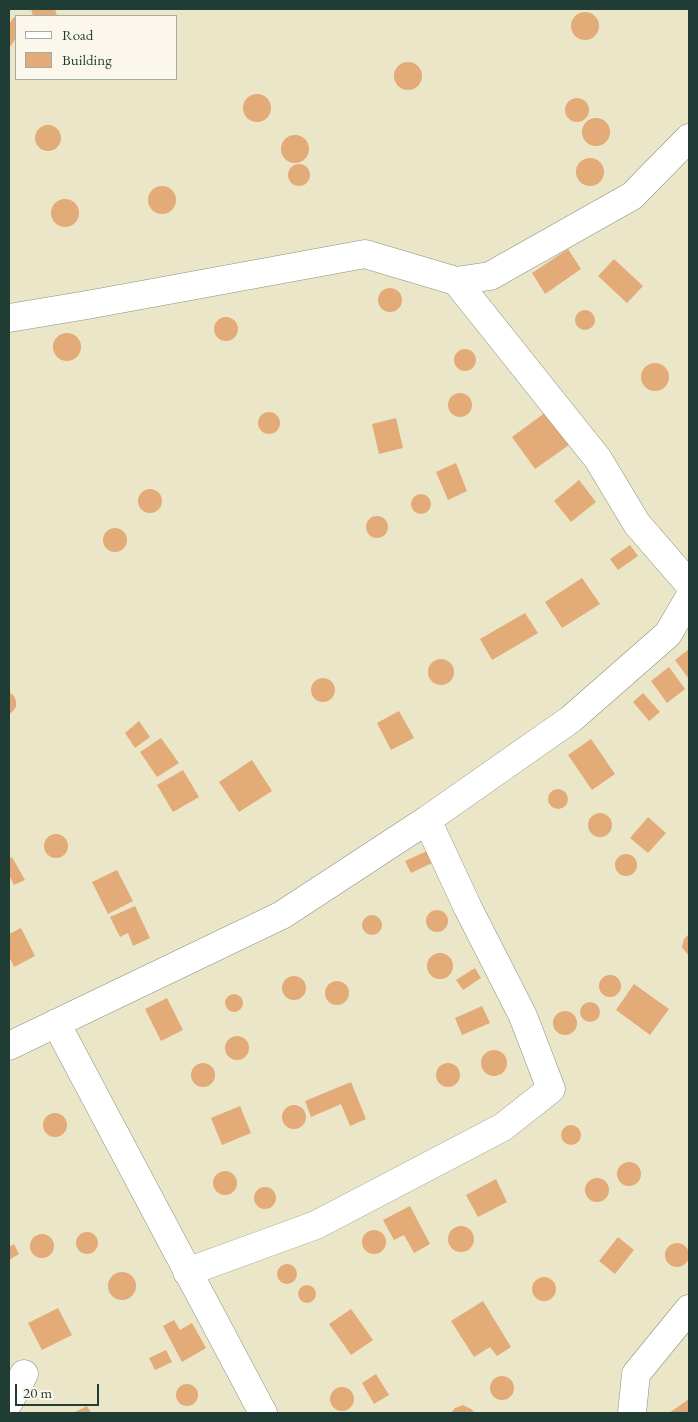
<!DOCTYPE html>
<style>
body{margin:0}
#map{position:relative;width:698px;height:1422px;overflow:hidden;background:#ece6c8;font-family:"EB Garamond",serif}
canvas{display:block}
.frame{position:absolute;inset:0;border:10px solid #1f3d34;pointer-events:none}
.legend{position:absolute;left:15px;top:15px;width:162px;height:65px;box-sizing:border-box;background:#fbf7ec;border:1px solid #a3ada2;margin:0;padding:6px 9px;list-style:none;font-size:15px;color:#1f3d34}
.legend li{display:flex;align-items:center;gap:10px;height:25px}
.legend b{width:25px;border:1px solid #a3ada2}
.scale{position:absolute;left:15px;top:1384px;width:84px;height:22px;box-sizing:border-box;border:2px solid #1f3d34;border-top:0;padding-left:6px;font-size:15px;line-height:18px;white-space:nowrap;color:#1f3d34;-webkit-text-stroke:4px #fbf7ec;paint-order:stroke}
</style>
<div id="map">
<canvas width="698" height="1422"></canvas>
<div class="frame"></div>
<ul class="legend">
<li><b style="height:6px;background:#fff"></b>Road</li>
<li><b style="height:14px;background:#e2ab77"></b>Building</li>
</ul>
<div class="scale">20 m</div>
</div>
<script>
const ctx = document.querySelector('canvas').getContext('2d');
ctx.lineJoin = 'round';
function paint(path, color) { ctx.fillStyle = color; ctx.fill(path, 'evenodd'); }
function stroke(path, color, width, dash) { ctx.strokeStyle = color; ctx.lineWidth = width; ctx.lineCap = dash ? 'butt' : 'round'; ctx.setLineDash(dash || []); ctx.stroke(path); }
const building = new Path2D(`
 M31,9H55L57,16H33Z
 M571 26a14 14 0 1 1 28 0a14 14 0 1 1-28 0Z
 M14,17L16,19V38L9,48V24Z
 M394 76a14 14 0 1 1 28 0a14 14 0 1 1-28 0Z
 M243 108a14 14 0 1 1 28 0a14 14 0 1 1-28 0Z
 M565 110a12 12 0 1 1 24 0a12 12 0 1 1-24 0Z
 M582 132a14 14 0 1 1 28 0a14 14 0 1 1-28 0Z
 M35 138a13 13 0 1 1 26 0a13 13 0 1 1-26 0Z
 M281 149a14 14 0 1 1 28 0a14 14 0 1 1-28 0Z
 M576 172a14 14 0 1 1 28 0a14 14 0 1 1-28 0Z
 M288 175a11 11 0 1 1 22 0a11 11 0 1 1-22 0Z
 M148 200a14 14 0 1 1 28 0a14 14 0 1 1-28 0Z
 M51 213a14 14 0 1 1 28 0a14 14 0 1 1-28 0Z
 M568,249L581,269L545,294L532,273Z
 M614,259L643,286L627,303L598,276Z
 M378 300a12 12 0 1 1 24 0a12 12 0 1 1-24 0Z
 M575 320a10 10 0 1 1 20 0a10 10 0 1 1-20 0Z
 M214 329a12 12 0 1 1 24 0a12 12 0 1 1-24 0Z
 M53 347a14 14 0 1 1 28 0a14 14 0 1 1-28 0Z
 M454 360a11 11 0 1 1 22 0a11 11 0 1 1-22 0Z
 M641 377a14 14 0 1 1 28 0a14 14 0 1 1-28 0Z
 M448 405a12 12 0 1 1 24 0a12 12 0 1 1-24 0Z
 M546,412L569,445L535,469L512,437Z
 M258 423a11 11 0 1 1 22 0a11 11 0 1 1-22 0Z
 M396,418L403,448L379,454L372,424Z
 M456,463L467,491L448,500L436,472Z
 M579,480L596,502L571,522L554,501Z
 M138 501a12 12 0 1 1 24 0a12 12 0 1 1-24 0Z
 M411 504a10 10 0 1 1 20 0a10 10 0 1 1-20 0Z
 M366 527a11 11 0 1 1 22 0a11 11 0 1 1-22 0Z
 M103 540a12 12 0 1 1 24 0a12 12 0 1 1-24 0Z
 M630,545L638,556L618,570L610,559Z
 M582,578L600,604L562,628L545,602Z
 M525,613L538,633L492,660L480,639Z
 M689,649V679L675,660Z
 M428 672a13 13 0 1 1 26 0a13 13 0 1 1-26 0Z
 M669,667L685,689L667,703L651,681Z
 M311 690a12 12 0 1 1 24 0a12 12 0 1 1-24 0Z
 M9,692L14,696L16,701V707L12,712L9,714Z
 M643,693L660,712L649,721L633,702Z
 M399,711L414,738L391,750L377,723Z
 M139,721L150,737L135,748L125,733Z
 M161,738L179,763L157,777L140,752Z
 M591,739L615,774L592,790L568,755Z
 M252,760L272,791L239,812L219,782Z
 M183,770L199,797L173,812L157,785Z
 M548 799a10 10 0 1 1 20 0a10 10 0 1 1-20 0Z
 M588 825a12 12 0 1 1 24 0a12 12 0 1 1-24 0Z
 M648,817L666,833L648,853L630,838Z
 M44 846a12 12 0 1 1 24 0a12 12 0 1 1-24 0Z
 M427,851L432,863L411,873L405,861Z
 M615 865a11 11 0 1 1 22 0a11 11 0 1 1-22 0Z
 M12,857L25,880L14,885L9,875V859Z
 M117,870L133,901L108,914L92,882Z
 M135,906L150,938L133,946L128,933L120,937L110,917Z
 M426 921a11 11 0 1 1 22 0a11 11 0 1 1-22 0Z
 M362 925a10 10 0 1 1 20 0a10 10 0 1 1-20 0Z
 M21,928L35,956L14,967L9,956V934Z
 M689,934V956L684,950L682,947L684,939Z
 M427 966a13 13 0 1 1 26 0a13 13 0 1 1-26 0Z
 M475,968L481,978L463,990L456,980Z
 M599 986a11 11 0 1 1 22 0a11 11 0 1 1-22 0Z
 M282 988a12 12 0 1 1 24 0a12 12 0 1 1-24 0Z
 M325 993a12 12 0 1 1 24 0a12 12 0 1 1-24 0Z
 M634,984L669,1009L650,1035L616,1010Z
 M225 1003a9 9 0 1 1 18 0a9 9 0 1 1-18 0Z
 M167,998L183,1030L161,1041L145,1009Z
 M580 1012a10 10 0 1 1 20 0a10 10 0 1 1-20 0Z
 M482,1006L490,1023L462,1035L455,1018Z
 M553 1023a12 12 0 1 1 24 0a12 12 0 1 1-24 0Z
 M225 1048a12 12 0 1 1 24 0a12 12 0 1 1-24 0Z
 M481 1063a13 13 0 1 1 26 0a13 13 0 1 1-26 0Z
 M436 1075a12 12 0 1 1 24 0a12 12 0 1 1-24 0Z
 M191 1075a12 12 0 1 1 24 0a12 12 0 1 1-24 0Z
 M351,1082L366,1119L350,1126L341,1104L311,1117L305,1101Z
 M282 1117a12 12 0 1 1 24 0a12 12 0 1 1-24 0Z
 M240,1106L251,1133L222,1145L211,1118Z
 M43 1125a12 12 0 1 1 24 0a12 12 0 1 1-24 0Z
 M561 1135a10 10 0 1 1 20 0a10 10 0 1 1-20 0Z
 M617 1174a12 12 0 1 1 24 0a12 12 0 1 1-24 0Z
 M213 1183a12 12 0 1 1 24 0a12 12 0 1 1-24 0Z
 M585 1190a12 12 0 1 1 24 0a12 12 0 1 1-24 0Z
 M496,1179L507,1202L478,1217L466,1195Z
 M254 1198a11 11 0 1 1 22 0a11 11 0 1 1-22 0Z
 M410,1206L430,1244L414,1253L404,1235L394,1240L383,1220Z
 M448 1239a13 13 0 1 1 26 0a13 13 0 1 1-26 0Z
 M362 1242a12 12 0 1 1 24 0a12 12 0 1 1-24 0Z
 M76 1243a11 11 0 1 1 22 0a11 11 0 1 1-22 0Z
 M30 1246a12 12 0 1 1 24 0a12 12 0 1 1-24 0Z
 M618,1237L634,1250L615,1274L599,1261Z
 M665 1255a12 12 0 1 1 24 0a12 12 0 1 1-24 0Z
 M14,1244L19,1254L9,1260V1247Z
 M277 1274a10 10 0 1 1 20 0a10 10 0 1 1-20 0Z
 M108 1286a14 14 0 1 1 28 0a14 14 0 1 1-28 0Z
 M532 1289a12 12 0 1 1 24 0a12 12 0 1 1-24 0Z
 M298 1294a9 9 0 1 1 18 0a9 9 0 1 1-18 0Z
 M483,1301L511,1347L497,1356L490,1347L474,1357L451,1321Z
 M58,1308L72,1335L42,1350L28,1323Z
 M351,1309L373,1340L351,1355L329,1324Z
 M174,1320L180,1330L192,1323L206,1348L182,1362L163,1326Z
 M166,1350L172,1362L155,1370L149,1358Z
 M376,1374L389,1395L374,1404L362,1383Z
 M490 1388a12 12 0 1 1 24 0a12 12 0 1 1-24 0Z
 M176 1395a11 11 0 1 1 22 0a11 11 0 1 1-22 0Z
 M330 1399a12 12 0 1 1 24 0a12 12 0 1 1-24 0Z
 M689,1399V1413H669Z
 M463,1405L471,1409L475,1413H451L455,1408Z
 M87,1406L91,1413H73Z`);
const minor = new Path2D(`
 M456,281L490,276L632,196L689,138
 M9,318L87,305L365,254L456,281L598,459L637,524L689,584
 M56,1023L263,1413
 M9,1046L282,915L427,820L571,719L668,634L689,598
 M187,1272L316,1225L503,1127L551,1089L523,1016L468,908L427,820
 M9,1402L24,1374
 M632,1413L636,1374L689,1309`);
paint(building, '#e2ab77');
stroke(minor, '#86927e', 29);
stroke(minor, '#fff', 28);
</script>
